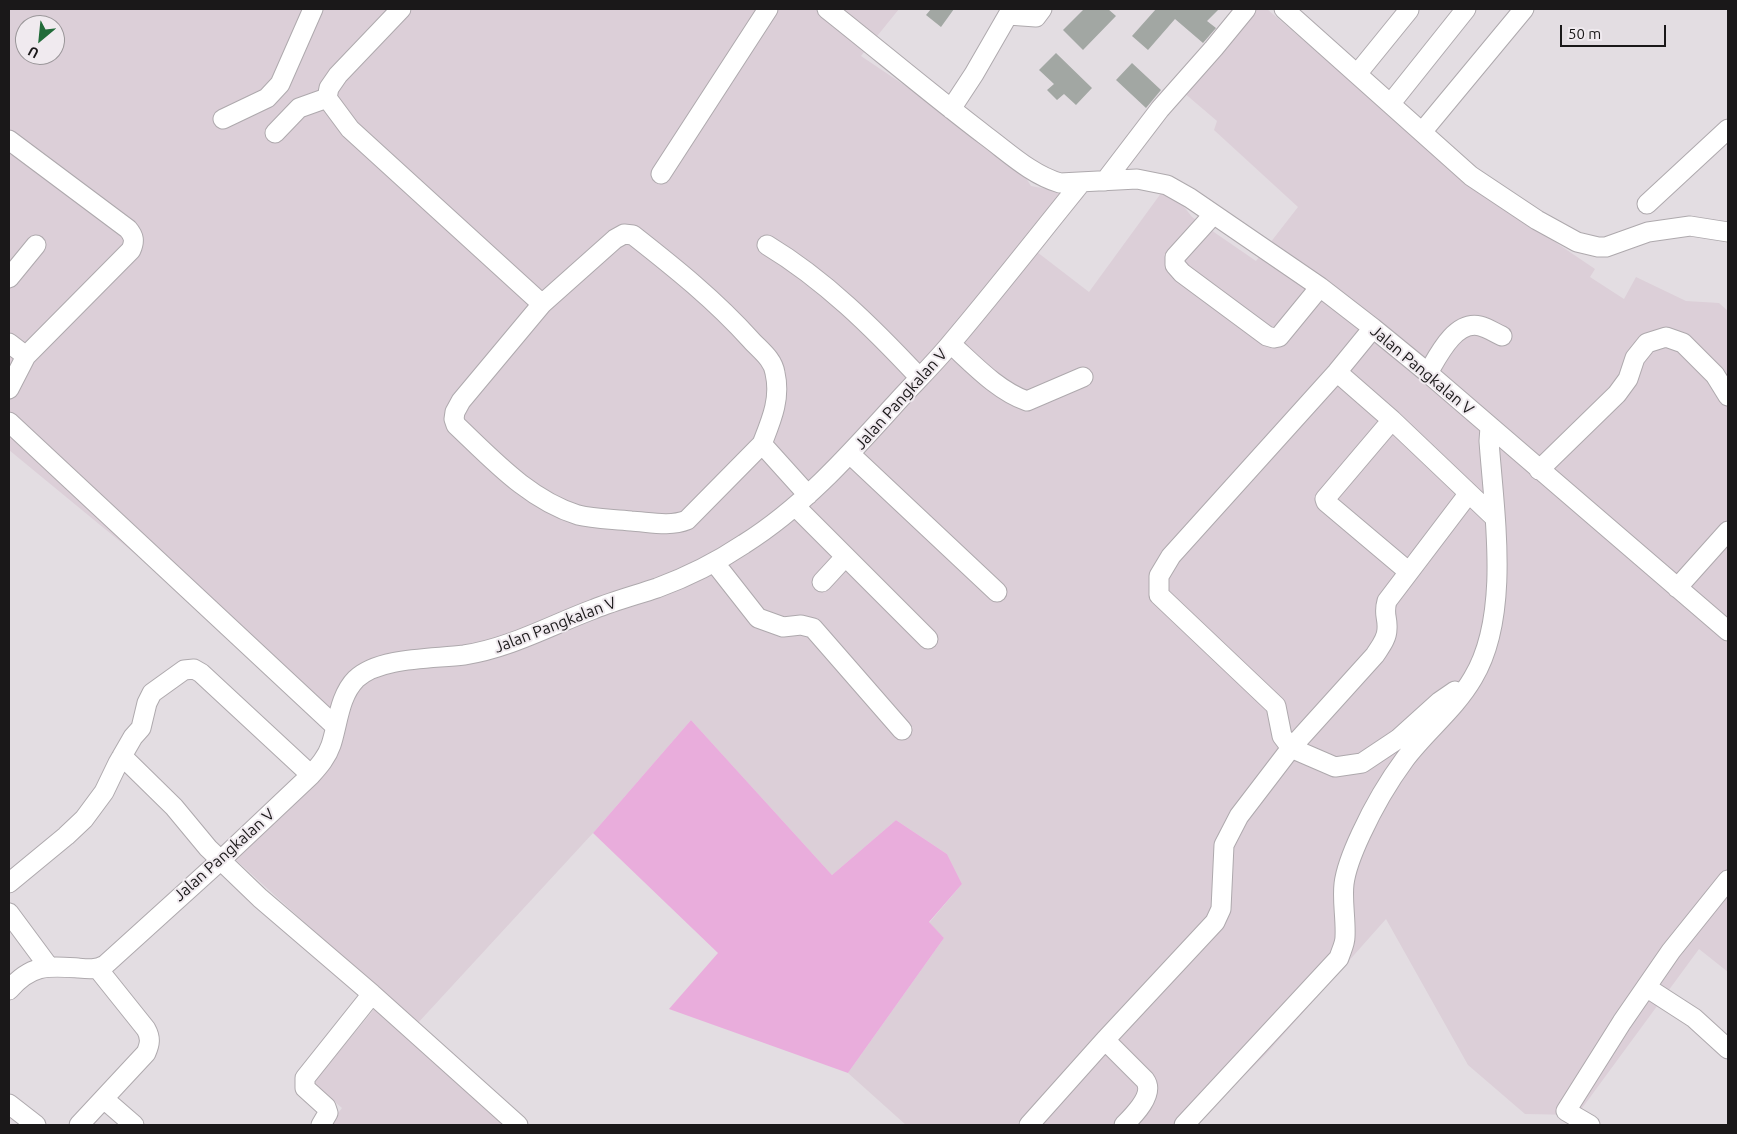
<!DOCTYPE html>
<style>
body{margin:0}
#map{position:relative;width:1737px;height:1134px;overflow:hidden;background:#e3dde2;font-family:Ubuntu,sans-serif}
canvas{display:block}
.frame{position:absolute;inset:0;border:10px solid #1a1819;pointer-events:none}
.north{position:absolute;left:15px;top:15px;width:50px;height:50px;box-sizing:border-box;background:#f0eaef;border:1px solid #9a9699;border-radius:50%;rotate:208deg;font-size:14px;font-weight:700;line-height:20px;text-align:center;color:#1a1819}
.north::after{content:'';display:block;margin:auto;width:18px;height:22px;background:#216b39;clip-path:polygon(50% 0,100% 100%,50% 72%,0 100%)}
.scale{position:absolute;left:1560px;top:25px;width:106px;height:22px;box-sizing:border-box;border:2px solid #1a1819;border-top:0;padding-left:6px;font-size:15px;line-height:18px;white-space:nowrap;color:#1a1819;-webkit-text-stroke:4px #f0eaef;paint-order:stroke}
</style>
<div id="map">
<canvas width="1737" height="1134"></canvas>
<div class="frame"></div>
<div class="north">U</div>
<div class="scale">50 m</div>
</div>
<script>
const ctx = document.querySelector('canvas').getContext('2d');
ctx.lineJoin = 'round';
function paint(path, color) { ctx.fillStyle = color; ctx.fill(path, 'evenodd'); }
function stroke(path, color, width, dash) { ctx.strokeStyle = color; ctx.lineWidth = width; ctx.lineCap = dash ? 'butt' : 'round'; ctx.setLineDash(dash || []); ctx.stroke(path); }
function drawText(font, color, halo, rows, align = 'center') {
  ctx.font = font + ' Ubuntu,sans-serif'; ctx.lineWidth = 4; ctx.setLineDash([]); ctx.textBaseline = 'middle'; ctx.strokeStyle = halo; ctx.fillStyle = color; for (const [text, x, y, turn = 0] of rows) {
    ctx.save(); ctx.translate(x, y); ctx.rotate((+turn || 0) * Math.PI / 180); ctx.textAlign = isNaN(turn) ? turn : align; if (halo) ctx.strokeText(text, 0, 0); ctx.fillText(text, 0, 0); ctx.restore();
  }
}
const built = new Path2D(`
 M9,9H899L861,56L1014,159L1031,186L1084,196L1037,252L1089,292L1167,185L1192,217L1256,261L1298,207L1214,130L1217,121L1183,92L1254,9H1267L1478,190L1595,269L1590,277L1624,299L1636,277L1686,301L1719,303L1728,311V972L1699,949L1577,1115L1525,1114L1468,1065L1386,919L1266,1054L1194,1125H906L848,1073L944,938L929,923L962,884L947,854L896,820L832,875L691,720L593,833L417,1024L524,1125H329L342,1108L313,1083L385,996L235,859L342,737L201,608L9,450ZM25,25H55V55H25Z`);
const green = new Path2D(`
 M691,720L832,875L896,820L947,854L962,884L929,922L944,938L848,1073L669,1009L718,953L593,833Z`);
const building = new Path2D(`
 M931,9H954L941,27L926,15Z
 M1084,9H1108L1116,16L1083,50L1063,30Z
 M1156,9H1219L1207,21L1216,28L1203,43L1175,19L1148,50L1132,36Z
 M1056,53L1092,88L1076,105L1064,94L1057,100L1047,90L1054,84L1039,70Z
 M1132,63L1161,90L1146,108L1116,80Z`);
const minor = new Path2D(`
 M401,9L338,75L329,88L327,98L350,129L542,304
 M827,9C880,51 932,95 986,136C1009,153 1032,175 1060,183L1137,179L1167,185L1190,198L1320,287L1373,328L1428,373L1728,631
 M1284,9L1471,176L1537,220L1577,242L1598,247H1606L1648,232L1690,226L1728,232
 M1357,74L1409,10
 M1391,103L1466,9
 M951,109L974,74L1008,15L1036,17L1042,9
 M223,119L267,98L280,84L313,9
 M1422,132L1524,9
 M275,133L299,108L327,98
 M9,140L128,229C134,236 135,241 131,250L26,356L9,389
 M661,174L768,9
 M1105,181L1160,109L1214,48L1246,9
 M1647,204L1728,129
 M1213,215L1175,257V265L1182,273L1267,336L1274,338L1279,337L1320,287
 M767,245C825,280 873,328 919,377
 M9,278L36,245
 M1373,328L1337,372L1171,556L1159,576V595L1276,706L1282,736L1291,748L1375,655C1380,647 1387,639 1387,629C1388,617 1383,615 1387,601L1469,493
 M9,343L26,356
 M951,344C973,364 998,391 1027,401L1083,377
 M1337,372L1392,420
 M1428,373C1438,356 1455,320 1480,326C1488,328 1495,333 1502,336
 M9,422L335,726
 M762,444L687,520C670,527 649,522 631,521C614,519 594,519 578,515C529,500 492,459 456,425L454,419L455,412L461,401L542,304L615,239L624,234L633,235C675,268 715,300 751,340C760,350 773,359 775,373C781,399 771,421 762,444L808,495
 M850,454L997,592
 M1539,470L1617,394L1628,379L1635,358L1647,343L1666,337L1683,343L1715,375L1728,396
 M795,506L928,639
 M714,562L758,618L783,627L801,625L813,628L902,730
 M1409,572L1326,502L1325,499L1392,420L1494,517
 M822,582L845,557
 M1677,588L1728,531
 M122,756L174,807L208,848L260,898L372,994L518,1125
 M9,883L66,836L84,819L104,792L118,763L133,737L141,728L147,703L152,693L184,670L194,669L201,673L311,775
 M9,913L49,967
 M1646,987L1694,1018L1728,1049
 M9,990C31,964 48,966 78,968C88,969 96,970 105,965L221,860L311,775C319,766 327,757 331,745C338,724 339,696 356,679C379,657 433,659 464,655C510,648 551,625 594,609C614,601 636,595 657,588C687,577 717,562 744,544C803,507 850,454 897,402C915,382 935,363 952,342C996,290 1038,236 1081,183
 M1105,1040L1145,1080C1155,1094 1134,1115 1124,1125
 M104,1099L134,1125
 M9,1104L36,1125
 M79,1125L146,1053C150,1044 151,1038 146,1029L98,969
 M321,1125L328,1113L326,1107L305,1088V1078L372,994
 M1029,1125L1105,1040L1215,922L1221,909L1224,845L1239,816L1291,748L1335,767L1362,763L1398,739L1439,702L1455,691
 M1184,1125L1339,958C1341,951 1345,944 1345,937C1346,919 1342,901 1344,884C1346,867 1354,849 1361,834C1373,808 1388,782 1405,759C1426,731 1455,709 1473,678C1511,615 1494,512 1489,441L1490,427
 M1590,1125L1566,1111L1622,1022L1671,951L1728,880`);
const streetNames = [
 ["Jalan Pangkalan V",1422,370,40],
 ["Jalan Pangkalan V",901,399,-48],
 ["Jalan Pangkalan V",555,625,-21],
 ["Jalan Pangkalan V",224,855,-42]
];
paint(built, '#dccfd8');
paint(green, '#e9addc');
paint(building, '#a2a7a3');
stroke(minor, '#aea9ad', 21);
stroke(minor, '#fff', 19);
drawText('16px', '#1a1819', '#f0eaef', streetNames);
</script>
